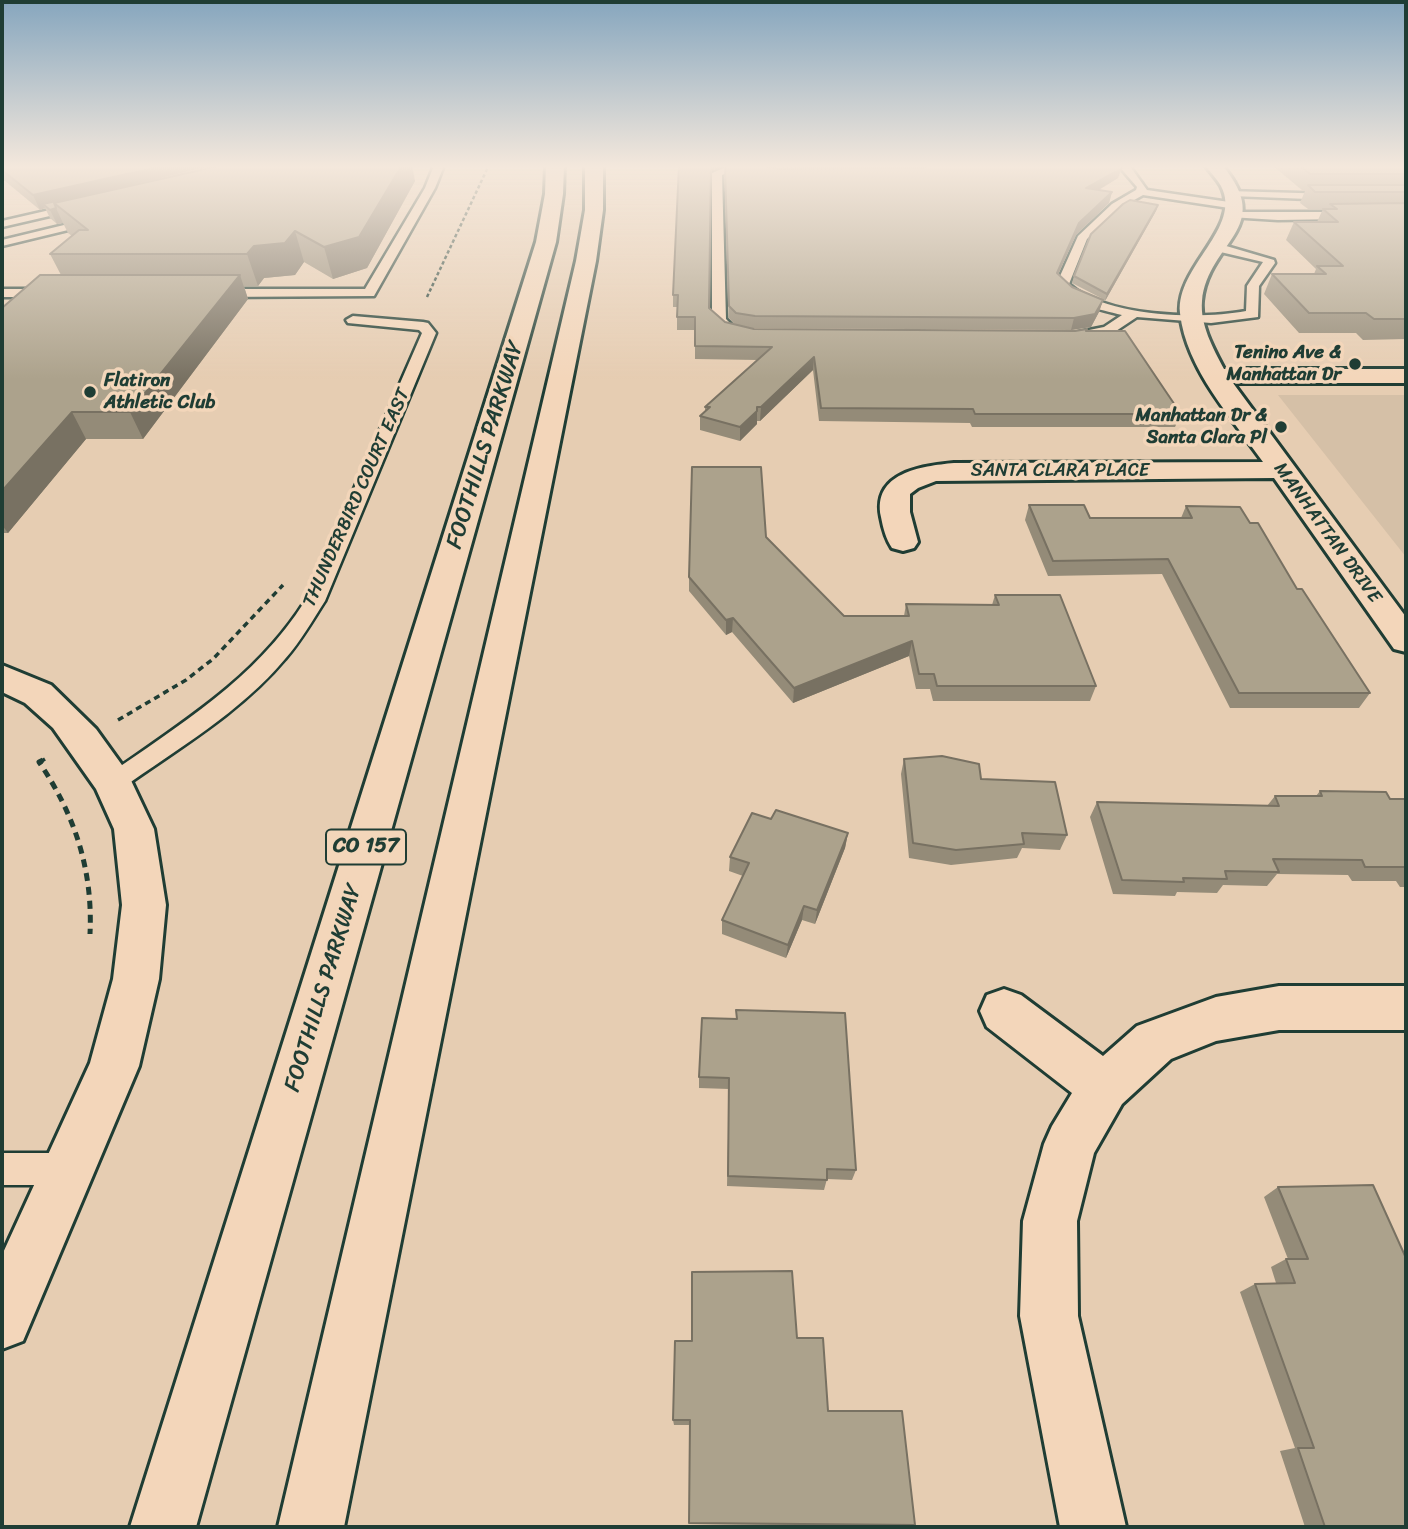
<!DOCTYPE html>
<style>
body{margin:0}
#map{position:relative;width:1408px;height:1529px;overflow:hidden;background:#e6cdb2;font-family:Sriracha,sans-serif}
canvas{display:block}
.frame{position:absolute;inset:0;border:4px solid #1f3d34;pointer-events:none}
</style>
<div id="map">
<canvas width="1408" height="1529"></canvas>
<div class="frame"></div>
</div>
<script>
const ctx = document.querySelector('canvas').getContext('2d');
ctx.lineJoin = 'round';
function paint(path, color) { ctx.fillStyle = color; ctx.fill(path, 'evenodd'); }
function stroke(path, color, width, dash) { ctx.strokeStyle = color; ctx.lineWidth = width; ctx.lineCap = dash ? 'butt' : 'round'; ctx.setLineDash(dash || []); ctx.stroke(path); }
function drawText(font, color, halo, rows, align = 'center') {
  ctx.font = font + ' Sriracha,sans-serif'; ctx.lineWidth = 7; ctx.setLineDash([]); ctx.textBaseline = 'middle'; ctx.strokeStyle = halo; ctx.fillStyle = color; for (const [text, x, y, turn = 0] of rows) {
    ctx.save(); ctx.translate(x, y); ctx.rotate((+turn || 0) * Math.PI / 180); ctx.textAlign = isNaN(turn) ? turn : align; if (halo) ctx.strokeText(text, 0, 0); ctx.fillText(text, 0, 0); ctx.restore();
  }
}
const built = new Path2D(`
 M1278,395H1406V557Z`);
const pathFar2 = new Path2D(`
 M427,297L489,165`);
const pathFar1 = new Path2D(`
 M118,720L186,680L213,659L283,585
 M40,762L45,759`);
const path = new Path2D(`
 M43,760L39,762C75,815 93,870 90,934`);
const lane = new Path2D(`
 M431,165H441L443,168L435,188L374,296L215,297L209,293L215,289H365L425,188L433,168Z
 M731,165H746L722,175L726,319L735,328L744,330V336C730,339 721,331 712,320V173Z
 M1118,165H1129L1147,190L1236,203L1241,206L1236,209L1143,195L1120,208L1087,239L1069,284C1106,317 1199,320 1246,311L1247,286L1263,262L1212,250L1210,247L1216,243L1274,260L1275,263L1259,286L1258,317L1211,323L1137,317L1113,333L1069,340V334L1104,327L1122,315C1098,309 1073,305 1056,285L1078,236L1112,204L1136,190L1137,187Z
 M1228,191L1334,194L1339,197L1334,200L1232,196L1228,195Z
 M76,204L81,207L80,209L2,227V221Z
 M1234,212H1406V218L1278,220L1230,217L1228,215Z
 M93,218L97,219V223L2,246V240Z
 M2,289H48L54,293L48,297H2Z
 M353,316L423,322L428,323L436,333L325,601C312,621 301,641 285,659C241,712 177,749 121,789L113,792L105,789L101,783L105,777C179,725 256,679 305,601L422,333L419,330L348,323L346,320Z
 M2,1153H69L80,1158L85,1169L80,1180L69,1185H2Z`);
const street = new Path2D(`
 M1205,165H1222C1276,229 1208,241 1202,301C1200,325 1213,348 1224,369H1406V383H1233L1406,617V652L1394,649L1274,478L936,481L918,488L910,494V512L918,542L914,548L903,551L892,548C886,539 883,528 881,517C872,473 921,466 954,463L1263,462C1232,418 1186,369 1180,313C1176,266 1243,228 1221,186C1217,179 1210,172 1205,165Z
 M2,665L51,685L96,729L127,772L154,829L166,905L159,979L139,1066L23,1341L2,1349V1255L90,1063L113,979L122,905L114,829L96,789L53,728L25,703L2,692Z
 M1279,986H1406V1030H1279L1216,1041L1171,1059L1122,1104L1094,1153L1077,1221L1078,1316L1126,1527H1060L1020,1316L1023,1221L1044,1144L1052,1126L1072,1093L987,1027L980,1011L987,995L1004,989L1021,995L1103,1056L1137,1026L1216,997Z`);
const highway = new Path2D(`
 M546,165H564L563,194L556,242L196,1527H130L536,242L545,194Z
 M585,165H603V210L596,261L344,1527H278L576,261L585,210Z`);
const wall = new Path2D(`
 M2,165L415,181L367,268L333,279L304,262L295,275L264,278L258,286H244L248,299L143,439H86L8,533H2V308L61,275L50,254L72,236L68,233L63,223L57,224L50,218L45,208L40,210L5,181H2Z
 M727,165H925L919,167L778,168L1118,178L1099,190L1112,192L1109,203L1076,235L1058,275L1072,287L1103,299L1072,283L1074,276L1158,205L1156,211L1105,301L1103,300L1099,312L1091,327L1071,330L749,328L754,329L1087,331L1181,414L1175,427H972L970,423L819,421L813,370L760,421H757V424L740,441L700,430V416L705,411V407L758,360L695,359V330H677V307H673V295L711,171L710,308L725,322L734,324L729,318L725,177Z
 M1272,165H1406V339L1363,340L1356,333H1299L1264,294L1272,274H1314L1316,269L1286,240L1294,222H1317L1323,209H1308L1300,203L1305,191H1303Z
 M1029,505L1090,518H1181L1186,506L1250,523L1370,693L1359,708H1230L1162,574L1048,576L1025,520Z
 M766,537L844,616H904L906,604L992,605L995,595L1096,686L1090,701H933L930,689H916L909,656L793,703L732,632L726,635L689,591V577Z
 M904,759L981,779L1067,835L1060,850L1022,848L1017,858L951,865L909,858L901,774Z
 M1320,791L1390,799H1406V887H1400L1396,881H1352L1348,875L1277,874L1267,886L1223,885L1217,893L1177,892L1175,896L1113,894L1090,817L1097,802L1267,806L1275,796H1316Z
 M771,819L848,833L845,848L815,924L802,920L786,958L722,934V920L743,876L729,871L730,857Z
 M736,1010L856,1170L852,1180L827,1179L824,1190L727,1186L729,1089L699,1088V1077L736,1019Z
 M1373,1185L1406,1527H1305L1280,1451L1295,1448L1240,1292L1255,1284L1276,1283L1271,1267L1286,1259H1288L1264,1197L1278,1187Z
 M797,1338L828,1411L915,1525L909,1526L690,1524V1425H674L673,1420Z`);
const shadedWall = new Path2D(`
 M167,165H231L54,203L43,204L45,208L40,210L33,195Z
 M402,165H412L415,181L367,268L333,279L324,247Z
 M711,165H724L711,171Z
 M1122,168L1118,178L1083,199L1086,188Z
 M1112,192L1109,203L1076,235L1053,285L1057,273L1079,223Z
 M1158,205L1156,211L1105,301L1107,294Z
 M56,208L63,223L57,224L50,210Z
 M295,231L304,262L295,275L264,278L258,286L247,254L254,246Z
 M240,275L248,299L143,439L130,412Z
 M1103,300L1099,312L1091,327L1071,330L1074,318Z
 M814,357L813,370L760,421L761,407Z
 M757,411V424L740,441V427Z
 M72,412L86,439L8,533L2,525V491Z
 M733,618L732,632L726,635V620Z
 M912,641L909,656L793,703L794,688Z
 M848,833L845,848L815,924L817,910Z
 M804,906L802,920L786,958L788,945Z`);
const building = new Path2D(`
 M2,165H167L33,195L2,170Z
 M211,165H223L54,203L56,208L50,210L43,204Z
 M223,165H402L359,237L324,247L295,231L285,243L254,246L247,254H50L79,230H88L54,203Z
 M679,165H711L709,308L725,322L754,329L1075,331L1087,329L1086,331H1125L1181,414H975L973,409L821,408L814,357L761,407H757V411L740,427L700,416L710,407H705L772,347L695,346V317H677L678,295H673Z
 M727,165H756L779,169L923,168L929,165H1120L1122,168L1086,188L1112,192L1079,223L1057,273L1072,287L1103,300L1095,314L1074,318L755,316L736,313L729,306L725,166Z
 M1299,165H1406V174H1310Z
 M1308,185H1406V192H1315Z
 M1130,200L1158,205L1107,294L1074,276L1091,234L1123,204Z
 M1406,203V319H1374L1366,313H1309L1272,274H1326L1317,266H1343L1294,222H1338L1323,209H1337L1330,204Z
 M40,275H240L130,412H72L2,491V308Z
 M692,467H761L766,537L844,616H909L906,604L999,605L995,595H1060L1096,686H937L934,674H919L912,641L794,688L733,618L726,620L689,577Z
 M1029,505H1084L1090,518H1192L1186,506L1240,507L1250,523H1258L1297,589H1302L1370,693H1239L1168,559L1053,561Z
 M942,756L979,764L981,779L1055,782L1067,835L1022,833L1024,844L956,850L913,843L904,759Z
 M1320,791L1386,792L1390,799H1406V867H1365L1362,860L1273,859L1279,872L1225,871L1227,879L1183,878L1184,882L1122,880L1097,802L1279,806L1275,796H1322Z
 M776,810L848,833L817,910L804,906L788,945L722,920L749,863L730,857L752,813L771,819Z
 M736,1010L845,1013L856,1170L827,1169V1180L728,1176L729,1078L699,1077L702,1018L737,1019Z
 M1373,1185L1406,1258V1527H1325L1298,1448H1314L1255,1284L1295,1283L1286,1259H1308L1278,1187Z
 M792,1271L797,1338H823L828,1411H902L915,1525L689,1523L690,1420H673L675,1341H692V1272Z`);
const markers = [
 [1355,364,7,"#1f3d34"],
 [90,392,7,"#1f3d34"],
 [1281,427,7,"#1f3d34"]
];
const farPoinames = [
 ["Tenino Ave &",1341,353],
 ["Manhattan Dr",1341,375],
 ["Flatiron",104,381,"left"],
 ["Athletic Club",104,403,"left"],
 ["Manhattan Dr &",1267,416],
 ["Santa Clara Pl",1267,438]
];
const farStreetnames = [
 ["SANTA CLARA PLACE",1060,471],
 ["THUNDERBIRD COURT EAST",357,498,-66],
 ["MANHATTAN DRIVE",1327,533,54]
];
const shields = [
 [366,847,80]
];
const shieldNames = [
 ["CO 157",366,847]
];
const streetNames = [
 ["FOOTHILLS PARKWAY",486,445,-73],
 ["FOOTHILLS PARKWAY",324,988,-73]
];
paint(built, '#d5c0a7');
stroke(lane, '#1f3d34', 5);
stroke(street, '#1f3d34', 6);
stroke(highway, '#1f3d34', 6);
stroke(pathFar2, '#1f3d34', 2.5, [3.5, 2.5]);
stroke(pathFar1, '#1f3d34', 3.5, [6, 4.5]);
stroke(path, '#1f3d34', 5, [8, 6]);
paint(lane, '#f3d6ba');
paint(street, '#f3d6ba');
paint(highway, '#f3d6ba');
paint(wall, '#948b78');
paint(shadedWall, '#787162');
paint(building, '#aca28c');
stroke(building, '#787162', 2);
const sky = ctx.createLinearGradient(0, 0, 0, 379);
sky.addColorStop(0, '#86a6be');
sky.addColorStop(0.44, '#f4e8dc');
sky.addColorStop(1, '#f4e8dc00');
ctx.fillStyle = sky;
ctx.fillRect(0, 0, 1408, 379);
for (const [x, y, r, color] of markers) { const dot = new Path2D(); dot.arc(x, y, r, 0, 2 * Math.PI); ctx.fillStyle = color; ctx.fill(dot); stroke(dot, '#f3d6ba', 2.5); }
drawText('bold 19px', '#1f3d34', '#f3d6ba', farPoinames, 'right');
drawText('19px', '#1f3d34', '#f3d6ba', farStreetnames);
for (const [x, y, w] of shields) { const box = new Path2D(); box.roundRect(x - w / 2, y - 17.5, w, 35, 5); ctx.fillStyle = '#f3d6ba'; ctx.fill(box); stroke(box, '#1f3d34', 2); }
drawText('bold 21px', '#1f3d34', null, shieldNames);
drawText('23px', '#1f3d34', '#f3d6ba', streetNames);
</script>
